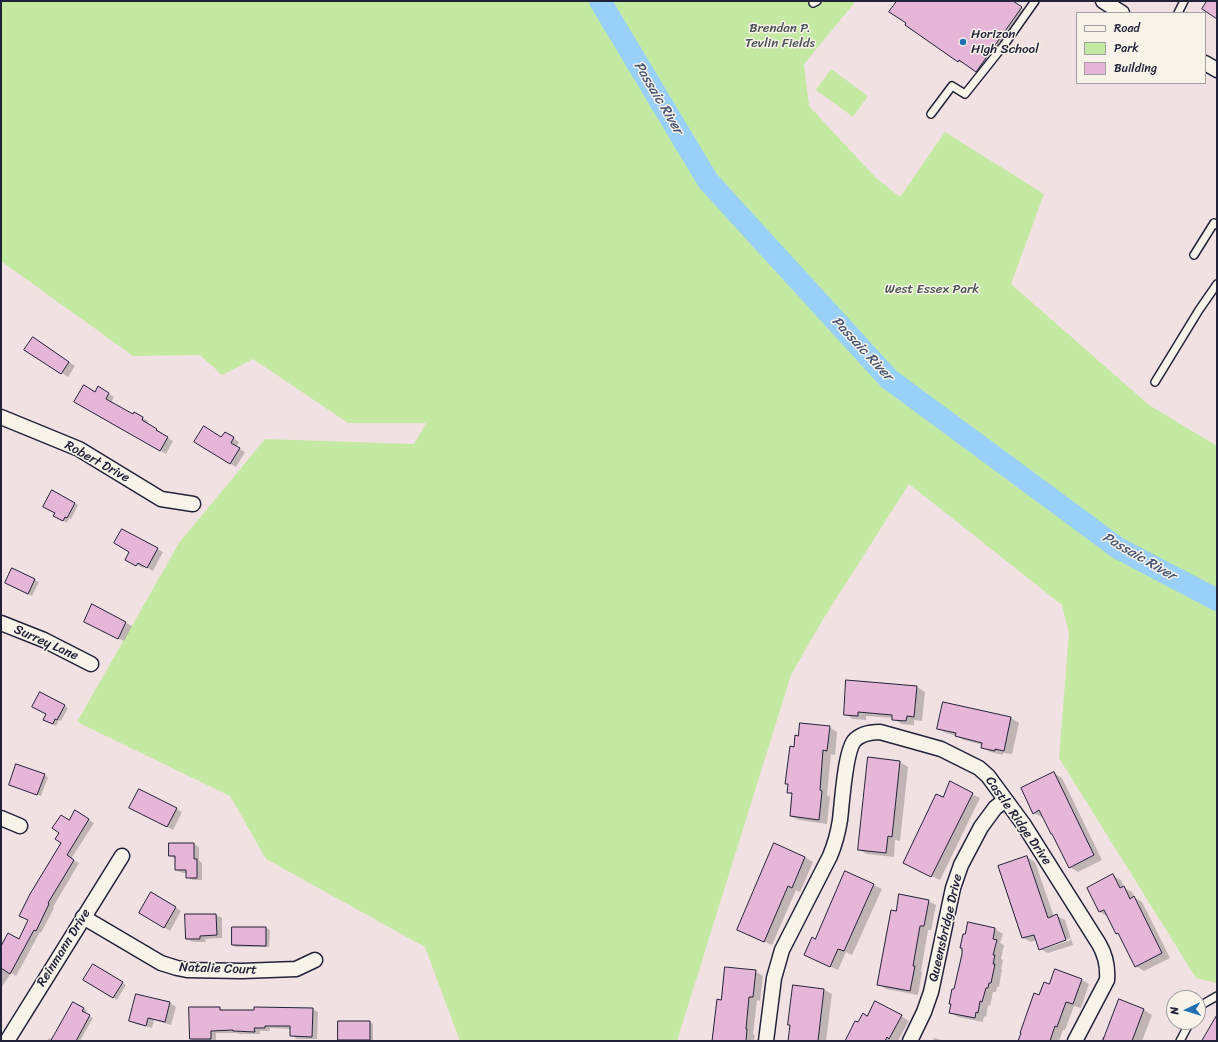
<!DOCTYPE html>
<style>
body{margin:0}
#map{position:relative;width:1218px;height:1042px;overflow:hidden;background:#f2e1e3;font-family:Sriracha,sans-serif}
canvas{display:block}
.frame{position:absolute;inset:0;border:2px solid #22223b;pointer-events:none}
.legend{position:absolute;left:1076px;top:12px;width:130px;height:72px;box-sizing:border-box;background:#f7f3e8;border:1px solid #a29fa3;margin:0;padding:5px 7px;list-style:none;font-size:12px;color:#22223b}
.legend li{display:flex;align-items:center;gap:8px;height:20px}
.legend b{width:20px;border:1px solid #a29fa3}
.north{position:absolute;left:1166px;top:990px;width:40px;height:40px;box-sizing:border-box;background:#f7f3e8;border:1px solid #a29fa3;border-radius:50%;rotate:266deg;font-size:11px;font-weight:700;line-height:16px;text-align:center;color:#22223b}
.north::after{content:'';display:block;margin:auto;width:14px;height:18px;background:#1f6fb2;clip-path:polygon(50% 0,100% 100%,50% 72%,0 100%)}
</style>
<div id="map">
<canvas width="1218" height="1042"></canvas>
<div class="frame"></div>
<ul class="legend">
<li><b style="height:5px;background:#f7f3e8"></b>Road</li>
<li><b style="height:11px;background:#c4e9a3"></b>Park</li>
<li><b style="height:11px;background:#e5b6d8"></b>Building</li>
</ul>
<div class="north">N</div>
</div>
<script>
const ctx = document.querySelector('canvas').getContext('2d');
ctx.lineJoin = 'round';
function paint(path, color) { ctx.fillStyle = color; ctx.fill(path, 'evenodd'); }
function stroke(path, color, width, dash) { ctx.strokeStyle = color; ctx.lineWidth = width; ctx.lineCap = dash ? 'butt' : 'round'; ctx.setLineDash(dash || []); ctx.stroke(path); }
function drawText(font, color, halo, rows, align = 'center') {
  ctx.font = font + ' Sriracha,sans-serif'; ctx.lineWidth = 3; ctx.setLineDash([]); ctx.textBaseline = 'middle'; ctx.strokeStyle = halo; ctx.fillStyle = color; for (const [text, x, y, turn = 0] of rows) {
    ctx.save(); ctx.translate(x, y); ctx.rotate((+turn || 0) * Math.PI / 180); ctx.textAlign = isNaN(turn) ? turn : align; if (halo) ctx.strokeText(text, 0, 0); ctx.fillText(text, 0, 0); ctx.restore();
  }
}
const green = new Path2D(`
 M1,1H856L804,64L809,106L876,178L900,197L945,132L1044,194L1011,284L1149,405L1217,446V983L1196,978L1059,758L1069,633L1062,605L909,484L822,621L791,675L677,1041H460L425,947L266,859L230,796L77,722L179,543L265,439L414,444L426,423H348L253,359L222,375L200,355L133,356L1,261Z
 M831,69L868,96L853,117L816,90Z`);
const shadow = new Path2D(`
 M898,1H1013L1027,11L982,75L965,63L964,64L958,61L908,23Z
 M39,341L75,366L68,377L25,350Z
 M99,388L114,397L111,403L133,416L134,413L148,421L147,424L162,433L161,434L173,441L166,454L75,402L96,393Z
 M231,436L239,442L236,447L245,452L236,467L196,442Z
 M52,491L78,505L71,519L69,518L67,523L55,516L56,513Z
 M123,530L163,552L153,571L144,566L143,568L126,559L130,551Z
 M12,569L39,582L32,596L10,585Z
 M93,606L132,626L124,641L91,625Z
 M917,687L925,692L922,721L914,720V725L901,724L893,718L866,716V720L853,719L845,714Z
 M40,693L68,708L61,721L59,720L56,726L44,719L47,714Z
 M1011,718L1019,723L1012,754L1003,753V755L990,752L982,747L983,745L964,740L956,736L946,733L938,729Z
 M829,727L837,732L835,755L831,754L827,795L830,797L827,824L799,820L791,816L793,795L788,792L789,785L786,783L795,748L799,737Z
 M869,759L900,762L908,767L900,841L895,840L894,857L867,854L859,850Z
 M1054,773L1062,778L1102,860L1078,872L1070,867L1043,817H1042L1034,813Z
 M44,775L48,777L41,796L14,786Z
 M972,794L980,798L940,880L912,867L943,799Z
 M176,809L182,812L173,830L136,811Z
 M75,811L94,823L71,859L79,863L53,907L54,908L41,933L40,932L16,976L11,973L1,988V947L20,940L63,842L69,821Z
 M193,844L199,847V861L202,863V880H193L187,877V873H182L176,870V859L170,856Z
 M805,857L813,862L800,892L796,890L772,945L746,934Z
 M1027,857L1035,862L1054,917L1057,916L1065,920L1073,945L1048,953L1040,949L1037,940L1031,942L1023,938L999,867ZM1070,938L1071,940L1044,949V947Z
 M846,872L882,889L852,955L846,952L838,970L813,959L816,940Z
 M1113,876L1121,880L1124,888L1132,892L1135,898L1142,902L1170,958L1144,971L1136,966L1120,935L1117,933L1107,916L1100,912Z
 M152,893L181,911L170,931L140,913Z
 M928,901L936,905L931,930H928L921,971L922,972L918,995L886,989L878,984L897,912Z
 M216,915L222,918V938L205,939L206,942H193L187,939Z
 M233,928H266L270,930L269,947H236L233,945Z
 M995,929L1003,934L1000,943L1004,945L1001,959L1003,960L1001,969H1002L999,987H997L996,992H993L990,1006L988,1005L986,1017L984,1016L983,1022L958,1017L950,1012L955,991Z
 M93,966L126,985L117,1000L85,980Z
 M755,971L763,976L760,1001L757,1000L753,1034L755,1035L754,1041H713L722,1001Z
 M1082,980L1089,984L1081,1008L1074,1006L1065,1030H1063L1059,1041H1019L1040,996L1050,985Z
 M824,990L832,994L826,1041H789Z
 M137,995L170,1003L176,1007L171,1025L154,1020L152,1028L136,1024L130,1021Z
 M1119,1001L1144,1010L1152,1015L1142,1041H1101L1103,1036L1105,1037Z
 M73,1003L87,1010L85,1014L93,1018L80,1041H47L49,1038L53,1040Z
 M220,1008L226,1011L255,1012L312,1009L318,1012L317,1039H297L291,1035V1029L270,1028V1031H260V1034H239L237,1033H216V1041H194L191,1039Z
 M901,1016L909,1021L898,1041H846L858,1024L868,1017Z
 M370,1022L373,1024V1041H342L339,1039Z
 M934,1038L945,1041H933Z`);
const river = new Path2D(`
 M600,1L708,181L889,379L1118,548L1217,600`);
const building = new Path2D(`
 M897,1H1013L1022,7L976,72L959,60L958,62L905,25L906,23L889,12Z
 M1207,1H1217V19L1202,9Z
 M33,337L69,362L61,374L24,350Z
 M84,385L95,392L98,386L109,393L106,399L133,414L134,412L143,417L142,420L157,429L156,430L168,437L160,451L74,402Z
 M204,426L221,437L225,432L234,437L231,443L240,448L230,464L194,442Z
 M52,490L75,503L67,518L65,517L63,521L53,516L55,513L43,507Z
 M122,529L158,548L147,568L138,563L136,566L125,560L129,552L114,543Z
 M12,568L35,579L28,594L5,583Z
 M92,604L126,622L118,639L84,622Z
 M846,680L917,686L914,717L907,716L906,721L892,720V715L858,712V716L844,715Z
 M40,692L65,705L57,720L55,719L53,724L43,720L46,714L32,707Z
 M943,702L1011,717L1004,751L995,749V751L981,748L982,743L955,736L956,733L937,729Z
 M800,723L830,726L827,751L823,750L820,790L822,791L819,820L790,816L792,793H787L788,784H785L790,746L794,747L795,735L798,736Z
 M868,757L900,761L892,837L888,836L886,853L858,850Z
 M16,764L45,774L37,795L9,785Z
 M1054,772L1094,855L1069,868L1052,834H1051L1039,810L1033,814L1021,788Z
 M950,781L973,793L931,877L903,863L936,794L943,797Z
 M139,789L177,808L167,827L129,808Z
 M75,810L89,819L67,855L74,860L48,903L49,904L36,931L34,930L10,974L1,968V946L8,933L19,939L28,920L19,916L30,894L61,843L55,839L59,833L52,828L61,815L69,820Z
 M169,843H194V859H197V878H186V870H175V856H169Z
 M774,843L805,857L792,888L788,886L764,942L737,930Z
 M1027,856L1048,918L1057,914L1066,940L1039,950L1034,935L1022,938L998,866Z
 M845,871L874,884L844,951L838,949L830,967L804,955L812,937L815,939Z
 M1113,874L1120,888L1124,886L1130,899L1134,896L1162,953L1135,967L1118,933L1116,934L1104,910L1099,912L1087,888Z
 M151,892L176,907L164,928L139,913Z
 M899,894L929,900L924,926H920L913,966H915L910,991L877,985L891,910L896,911Z
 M185,914H216L217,935L200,936V939H186Z
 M968,922L995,928L993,939L997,940L993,955H995L993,964H995L991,983H989L988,988H986L982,1002L980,1001L978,1013L976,1012L975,1018L949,1013L951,1004H949L952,989H954L962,954V948H960L963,934H965Z
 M232,927H266V946L232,945Z
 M93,964L123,982L113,998L83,980Z
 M725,967L756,970L753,997H749L746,1029H747L746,1041H712L717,999L721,1000Z
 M1055,969L1082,979L1073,1004L1066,1002L1057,1027L1055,1026L1050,1041H1018L1021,1033H1020L1034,993L1039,995L1044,982L1049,984Z
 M793,985L824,989L818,1041H788L790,1025H788Z
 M136,994L170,1002L165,1022L148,1018L146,1026L129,1021Z
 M1119,999L1144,1009L1132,1041H1103Z
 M875,1001L902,1015L889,1039L887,1037L885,1041H845L855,1021L858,1022L863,1013L867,1016Z
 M73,1002L84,1008L82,1011L90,1015L76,1041H51Z
 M189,1007H220V1010H254V1007L313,1008L312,1037L290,1036V1026H265V1028H254L255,1032L233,1031V1030L211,1031V1039H190Z
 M1217,1015V1041H1202Z
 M338,1021H370V1040H338Z`);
const lane = new Path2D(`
 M813,3L817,1
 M1178,13L1184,1
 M931,114L952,86L965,94L1004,45L1035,1
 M1194,255L1214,223L1217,225
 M1155,382L1199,310L1217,284
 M1198,1011L1203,1004L1217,996
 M1180,1041L1190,1022`);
const street = new Path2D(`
 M1103,1L1122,13
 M1205,63L1217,70
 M1,417L79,449L161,499L193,504
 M1,623L44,640L91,664
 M1,818L20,826
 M83,917L161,963L177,968L187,970L242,971L296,969L315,960
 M7,1041L122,856
 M766,1041L774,978L782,950L830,856C835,844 838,833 840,820C842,803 845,753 854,741C861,733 871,732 880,732L941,749L979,768L988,776L1024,825L1099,944C1106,956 1108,967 1107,980L1075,1041
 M910,1041L924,1012L931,992L953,888L961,865L981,827L995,808L1005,800`);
const markers = [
 [963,42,4,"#1f6fb2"]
];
const parkNames = [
 ["Brendan P.",780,29],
 ["Tevlin Fields",780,44],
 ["West Essex Park",932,290]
];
const poiNames = [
 ["Horizon",971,35],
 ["High School",971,50]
];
const streetNames = [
 ["Robert Drive",97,462,29],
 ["Surrey Lane",46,643,24],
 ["Castle Ridge Drive",1018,821,55],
 ["Queensbridge Drive",946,928,-77],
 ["Reinmann Drive",64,948,-58],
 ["Natalie Court",218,969,2]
];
const waterNames = [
 ["Passaic River",658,98,59],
 ["Passaic River",862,349,47],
 ["Passaic River",1139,557,30]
];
paint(green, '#c4e9a3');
paint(shadow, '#0003');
stroke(river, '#99d0f8', 22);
paint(building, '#e5b6d8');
stroke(building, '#22223b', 1);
stroke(lane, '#22223b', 10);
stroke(street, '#22223b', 17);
stroke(lane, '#f7f3e8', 7);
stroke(street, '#f7f3e8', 14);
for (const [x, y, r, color] of markers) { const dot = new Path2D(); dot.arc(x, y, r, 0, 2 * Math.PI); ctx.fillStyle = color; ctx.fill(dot); stroke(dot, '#f7f3e8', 1.5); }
drawText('13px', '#4a5455', '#f7f3e8', parkNames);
drawText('13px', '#22223b', '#f7f3e8', poiNames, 'left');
drawText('13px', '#22223b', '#f7f3e8', streetNames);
drawText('italic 14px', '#465674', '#f7f3e8', waterNames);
</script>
